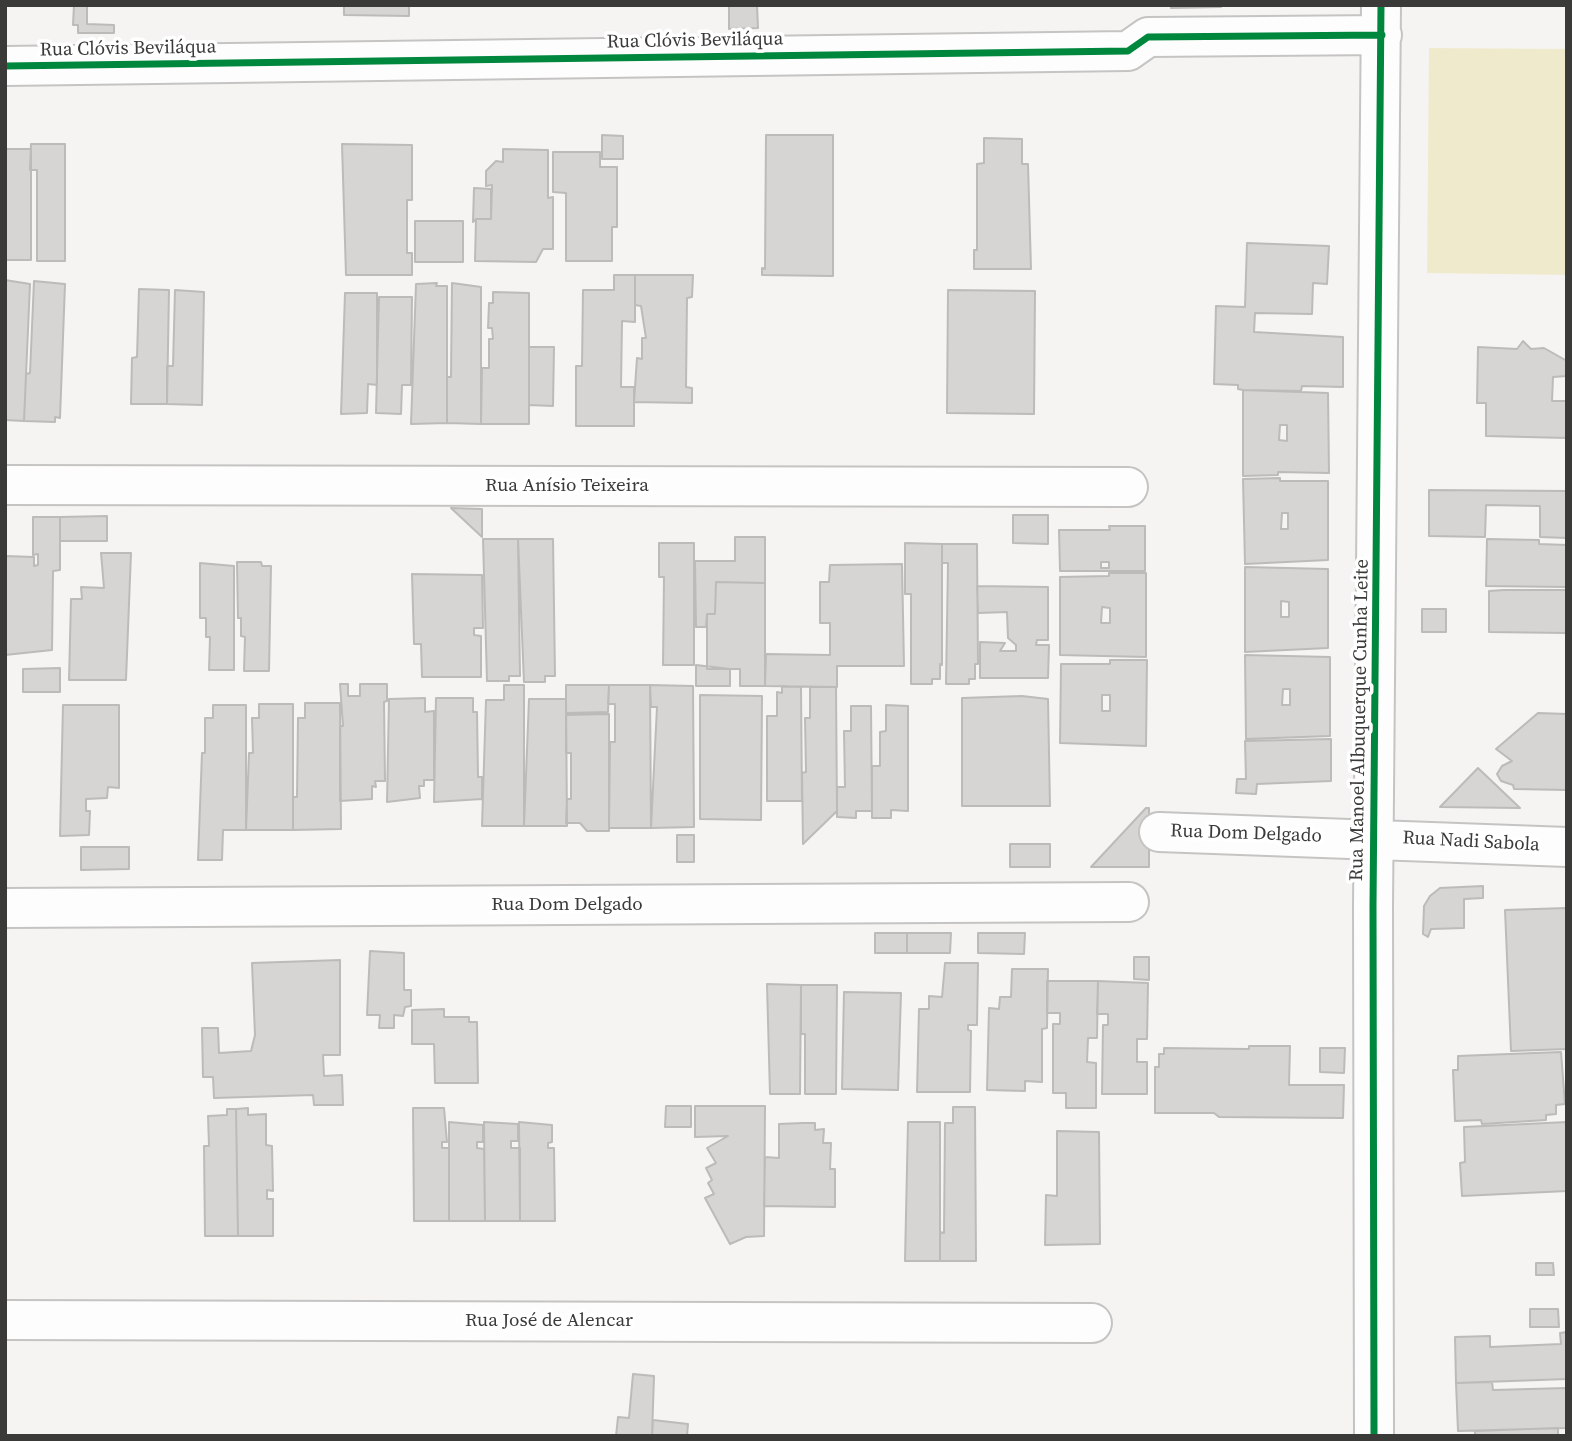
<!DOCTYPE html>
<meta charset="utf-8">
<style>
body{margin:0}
#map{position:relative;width:1572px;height:1441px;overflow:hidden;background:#f5f4f2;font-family:"Source Serif 4",serif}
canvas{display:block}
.frame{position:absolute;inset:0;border:7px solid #3a3a38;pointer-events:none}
</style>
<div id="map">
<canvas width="1572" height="1441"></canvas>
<div class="frame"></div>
</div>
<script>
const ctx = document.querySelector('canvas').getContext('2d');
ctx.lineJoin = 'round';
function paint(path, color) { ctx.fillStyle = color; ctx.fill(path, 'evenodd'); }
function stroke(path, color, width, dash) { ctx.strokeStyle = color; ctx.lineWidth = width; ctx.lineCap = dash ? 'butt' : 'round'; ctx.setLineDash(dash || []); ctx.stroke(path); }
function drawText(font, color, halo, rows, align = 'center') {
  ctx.font = font + ' "Source Serif 4",serif'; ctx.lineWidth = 7; ctx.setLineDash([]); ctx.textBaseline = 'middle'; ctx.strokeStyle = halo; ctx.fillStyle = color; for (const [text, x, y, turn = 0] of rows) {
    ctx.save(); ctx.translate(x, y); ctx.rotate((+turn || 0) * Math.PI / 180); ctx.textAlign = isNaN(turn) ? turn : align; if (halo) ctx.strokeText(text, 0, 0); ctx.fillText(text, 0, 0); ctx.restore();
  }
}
const green = new Path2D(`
 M1429,48L1567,49V275L1427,273Z`);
const building = new Path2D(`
 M74,5H87V24L114,25V33H78V25H73Z
 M344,5H409V16L344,15Z
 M729,5H757L758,28L729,29Z
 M1171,5H1221V7L1171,8Z
 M602,135L623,136V159H602Z
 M766,135H833V276L762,275V268L765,269Z
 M984,138L1022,139V164H1028L1031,269H974V250H977V164L984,163Z
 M31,144H65V261H37V170H30Z
 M342,144L412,145V200H407V253H412V275H346Z
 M5,149H31V260H5Z
 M503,149L548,150V198L553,197V249H543L536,262L475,261L476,219H491L492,185L486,186V171L496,161L503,162Z
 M553,152H600V167H617V227H612V261H566V193L553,192Z
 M474,188L491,189V219H476L473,222Z
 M415,221H463V262H415Z
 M1247,243L1329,246L1327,284L1313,283L1312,314L1255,313L1254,332L1343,337V387L1302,386L1301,391L1243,390L1238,389V385L1214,384L1216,306L1245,307Z
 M614,275H635V322L622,321L621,387H634V426H576V366H582L583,290H614Z
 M635,275H693L692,297L687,298L686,387L692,388V403L634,402L637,358L642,359V338H646L641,306L635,305Z
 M5,280L30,284L24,421L5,420Z
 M34,281L65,284L60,418L55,417V422L24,421L26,374L30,373Z
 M437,283L436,286H447V423L411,424L416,284Z
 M452,283L481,287V424L447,423V377H451Z
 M139,289L169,290L167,404H131L132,358L137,357Z
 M175,290L204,292L202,405L167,404V366H173Z
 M948,290L1035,291L1034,414L947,413Z
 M493,292L529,293V424H481L482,368H489V339H493L492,328H488L489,303H493Z
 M345,293H377V385L368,384L367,413L341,414Z
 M379,297H412L411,385H402L401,414L376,413Z
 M1523,341L1531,349L1544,348L1567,361V438L1486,436V403H1477L1478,347L1517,349ZM1567,376L1566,401H1552L1553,377Z
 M529,347H554L553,406L529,405Z
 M1243,390L1328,393L1329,473L1278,472V475L1243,476ZM1280,425H1287V441L1279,440Z
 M1280,478V481H1328V560L1245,564L1243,479ZM1282,513H1288V529H1281Z
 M1429,490L1567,491V538L1540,537V506L1486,505L1485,537L1429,536Z
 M451,508L482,509V537Z
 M1013,515H1048V544L1013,543Z
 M107,516V541H60V517Z
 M33,517H60V570L53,571L52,650L5,655V556L34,557V566L38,565V554L33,555Z
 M1109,526H1145V571H1060L1059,530H1110ZM1101,562H1109V568H1101Z
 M735,537H765V583L716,582L715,614H707L706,627H696L695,561H735Z
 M483,539H518L520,676H509V681H487Z
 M518,539H553L555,676H545V682H524Z
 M1487,539L1539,540V544L1567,545V587L1486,586Z
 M659,543H694V665H663L664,577H659Z
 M905,543L942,544V665L940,664V679H932V684H911V594H905Z
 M942,544H977L978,664H975V679H969V684H946L948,563H942Z
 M101,553H131L126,680H69L71,599H82L81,587L104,588Z
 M237,562H261L262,566H271L269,671H244L245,637L241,636V618H238Z
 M200,563L234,566V670H209L210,637H206V618H200Z
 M902,564L904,666H837V687L765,686L766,654L830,655V623H820V582H829L830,565Z
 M1245,567L1328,569V648L1245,652ZM1281,601L1289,602V617H1281Z
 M1109,573H1146V657L1060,655V577L1109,576ZM1102,607L1110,608V623H1101Z
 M412,574L482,575L483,628H474V635L481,636V677H422L421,644H414Z
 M716,582L765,583V686H740V669H707V614H715Z
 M977,586L1048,587V640H1037L1036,645H1049L1048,678H980V642L1005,643L1000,651H1016V645L1008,638L1007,612L978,613Z
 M1504,590H1567V633L1489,632V591Z
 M1422,609H1446V632H1422Z
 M1245,655L1330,657V736L1246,739ZM1283,689H1290V705H1282Z
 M1110,660H1147L1146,746L1060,743L1061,664H1110ZM1102,695H1110V711H1102Z
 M696,665L730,669V686H696Z
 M60,668V692H23V669Z
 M340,684H348V696H360V684H387V701L384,702L385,781H375L376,787L372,786V799L340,801V726H343Z
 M504,685H524V826H482L486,700H504Z
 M566,685H609L608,712L566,713Z
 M609,685H650L651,828H609L610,742H615V704H608Z
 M650,685L693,686L694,827L651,828L657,707H651Z
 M782,686L801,687L802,801H767V716H777V692L782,693Z
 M810,687H836L837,811L803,844L802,773L806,772L805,718H810Z
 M700,695L762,696L761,820L700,819Z
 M1022,696L1048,699L1050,806H962V698Z
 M425,698V712L434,711V780H424V786H419L420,798L387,802L389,699Z
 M436,698H473V712H477L478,777H482V799L434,802Z
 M529,699H566L567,826H524Z
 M305,703H340L341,829L293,830V797H297L298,718H305Z
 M259,704H293V830H246L249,753H253L252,718H259Z
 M63,705H119V788L108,787L107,798L86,799V811H90L89,835L60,836Z
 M213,705H246V830H223L222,860H198L202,753H205V718H213Z
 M886,705L908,706V811L891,810V818H872V766H880V732L886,731Z
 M851,706H871L872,811H856V818L837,817V787H845L844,731H851Z
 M1538,713L1567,714V790L1514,789L1513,785L1501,781L1497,774L1502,766L1512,761L1496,749Z
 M609,714V831H587L580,823H566L567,799H571V753H566V715Z
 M1331,739V781L1257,784L1256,794L1236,793L1237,779H1246L1245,741Z
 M1478,768L1520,808L1440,807Z
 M1146,808H1149V867H1091Z
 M677,835H694V862H677Z
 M1010,844H1050V867H1010Z
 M81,847H129V869L81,870Z
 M1483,886V898L1464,899V928L1431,929L1428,937L1423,934L1424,906L1430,896L1440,888Z
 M1567,908V1049L1511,1051L1505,910Z
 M875,933H907V953H875Z
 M907,933H951L950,953H907Z
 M978,933H1025L1024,954L978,953Z
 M370,951L404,953V990H411V1006L405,1007L403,1016L394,1015V1028H379L380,1015H367Z
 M1134,957H1149V980L1134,979Z
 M340,960V1055H323L324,1076L342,1075L343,1105H314L313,1095L214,1098L213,1077H203L202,1028H218L219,1053L251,1051L255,1035L252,963Z
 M945,963H978L977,1025H968V1030L971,1031L970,1092H917L919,1009H929V996L942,997Z
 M1012,969H1048L1047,1028L1042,1029V1082L1025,1081V1091L987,1090L989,1008L999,1009L1000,997H1011Z
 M1047,981H1098L1097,1038H1088L1087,1062L1096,1063V1108H1066V1093H1053V1024H1060V1013H1047Z
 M1098,981L1148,983L1147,1039H1137V1062H1147V1094H1102L1103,1025H1108V1014H1097Z
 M767,984L801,985L800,1094H770Z
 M801,985H837L836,1094H805V1034H801Z
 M844,992L901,993L898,1090L842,1089Z
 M444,1009V1017H469V1022H477L478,1083H435L434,1044H412V1010Z
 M1249,1046H1290L1289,1085H1344L1343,1118L1219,1117L1214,1113H1155V1067H1159V1054H1164V1048L1249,1049Z
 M1320,1048H1345L1344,1073L1320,1072Z
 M1561,1052L1565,1104L1556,1105V1114L1546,1115V1120L1482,1124L1481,1120L1455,1121L1453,1070H1458V1056Z
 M666,1106H691V1127H665Z
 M695,1106H765L764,1236L746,1237L730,1244L705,1198L714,1194L708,1183L712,1180L706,1168L716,1163L707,1148L728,1136L695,1137Z
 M953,1107H975L976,1261H940V1232L944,1233L945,1123H953Z
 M248,1108V1115L266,1114V1145L272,1146L273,1191L267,1190V1199H273V1236H238L236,1109Z
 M413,1108H444L447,1142H442V1148H449V1221H414Z
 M227,1109H236L238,1236H205L204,1146H209L208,1116L227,1115Z
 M449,1122L483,1125V1142H477V1148L484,1149L485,1221H449Z
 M484,1122L518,1124V1141H511V1148H520V1221H485Z
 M519,1122L552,1125V1142L548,1143V1148H554L555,1221H520Z
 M908,1122H940V1261H905Z
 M1567,1122V1191L1462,1196L1460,1163L1465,1162L1464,1127Z
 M803,1123H815V1130L824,1129L823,1143H831L830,1169H835V1207L764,1206L765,1157L779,1158V1124Z
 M1057,1131L1099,1132L1100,1244L1045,1245L1046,1195L1057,1196Z
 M1536,1263H1553L1554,1275H1536Z
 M1530,1309H1558L1559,1327H1530Z
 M1567,1332V1379L1456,1383L1455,1337L1490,1336V1347L1561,1344L1560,1333Z
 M633,1374L654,1376L652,1436H616L618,1417L629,1418Z
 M1492,1382L1493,1390L1567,1388V1428L1458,1431L1456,1383Z
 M653,1420L688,1424L687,1436H652Z
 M1558,1428V1436H1444L1475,1435V1431Z`);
const minor = new Path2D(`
 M5,66L1128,51L1148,37L1382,35
 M5,485L1128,487
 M1159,832L1567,847
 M5,908L1129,902
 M5,1320L1092,1323
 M1374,1436L1373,905L1381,5`);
const cycleway = new Path2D(`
 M5,66L1128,51L1148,37L1382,35
 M1374,1436L1373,905L1381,5`);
const streetNames = [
 ["Rua Clóvis Beviláqua",695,41,-1],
 ["Rua Clóvis Beviláqua",128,49,-1],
 ["Rua Anísio Teixeira",567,486],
 ["Rua Manoel Albuquerque Cunha Leite",1360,720,-89],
 ["Rua Dom Delgado",1246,834,2],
 ["Rua Nadi Sabola",1471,842,3],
 ["Rua Dom Delgado",567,905],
 ["Rua José de Alencar",549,1321]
];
paint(green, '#f0eacd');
paint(building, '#d6d5d4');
stroke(building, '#bcbbb9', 2);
stroke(minor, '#c5c4c3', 42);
stroke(minor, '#fefdfd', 38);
stroke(cycleway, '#00873e', 7);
drawText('19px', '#3a3a38', '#fff', streetNames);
</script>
